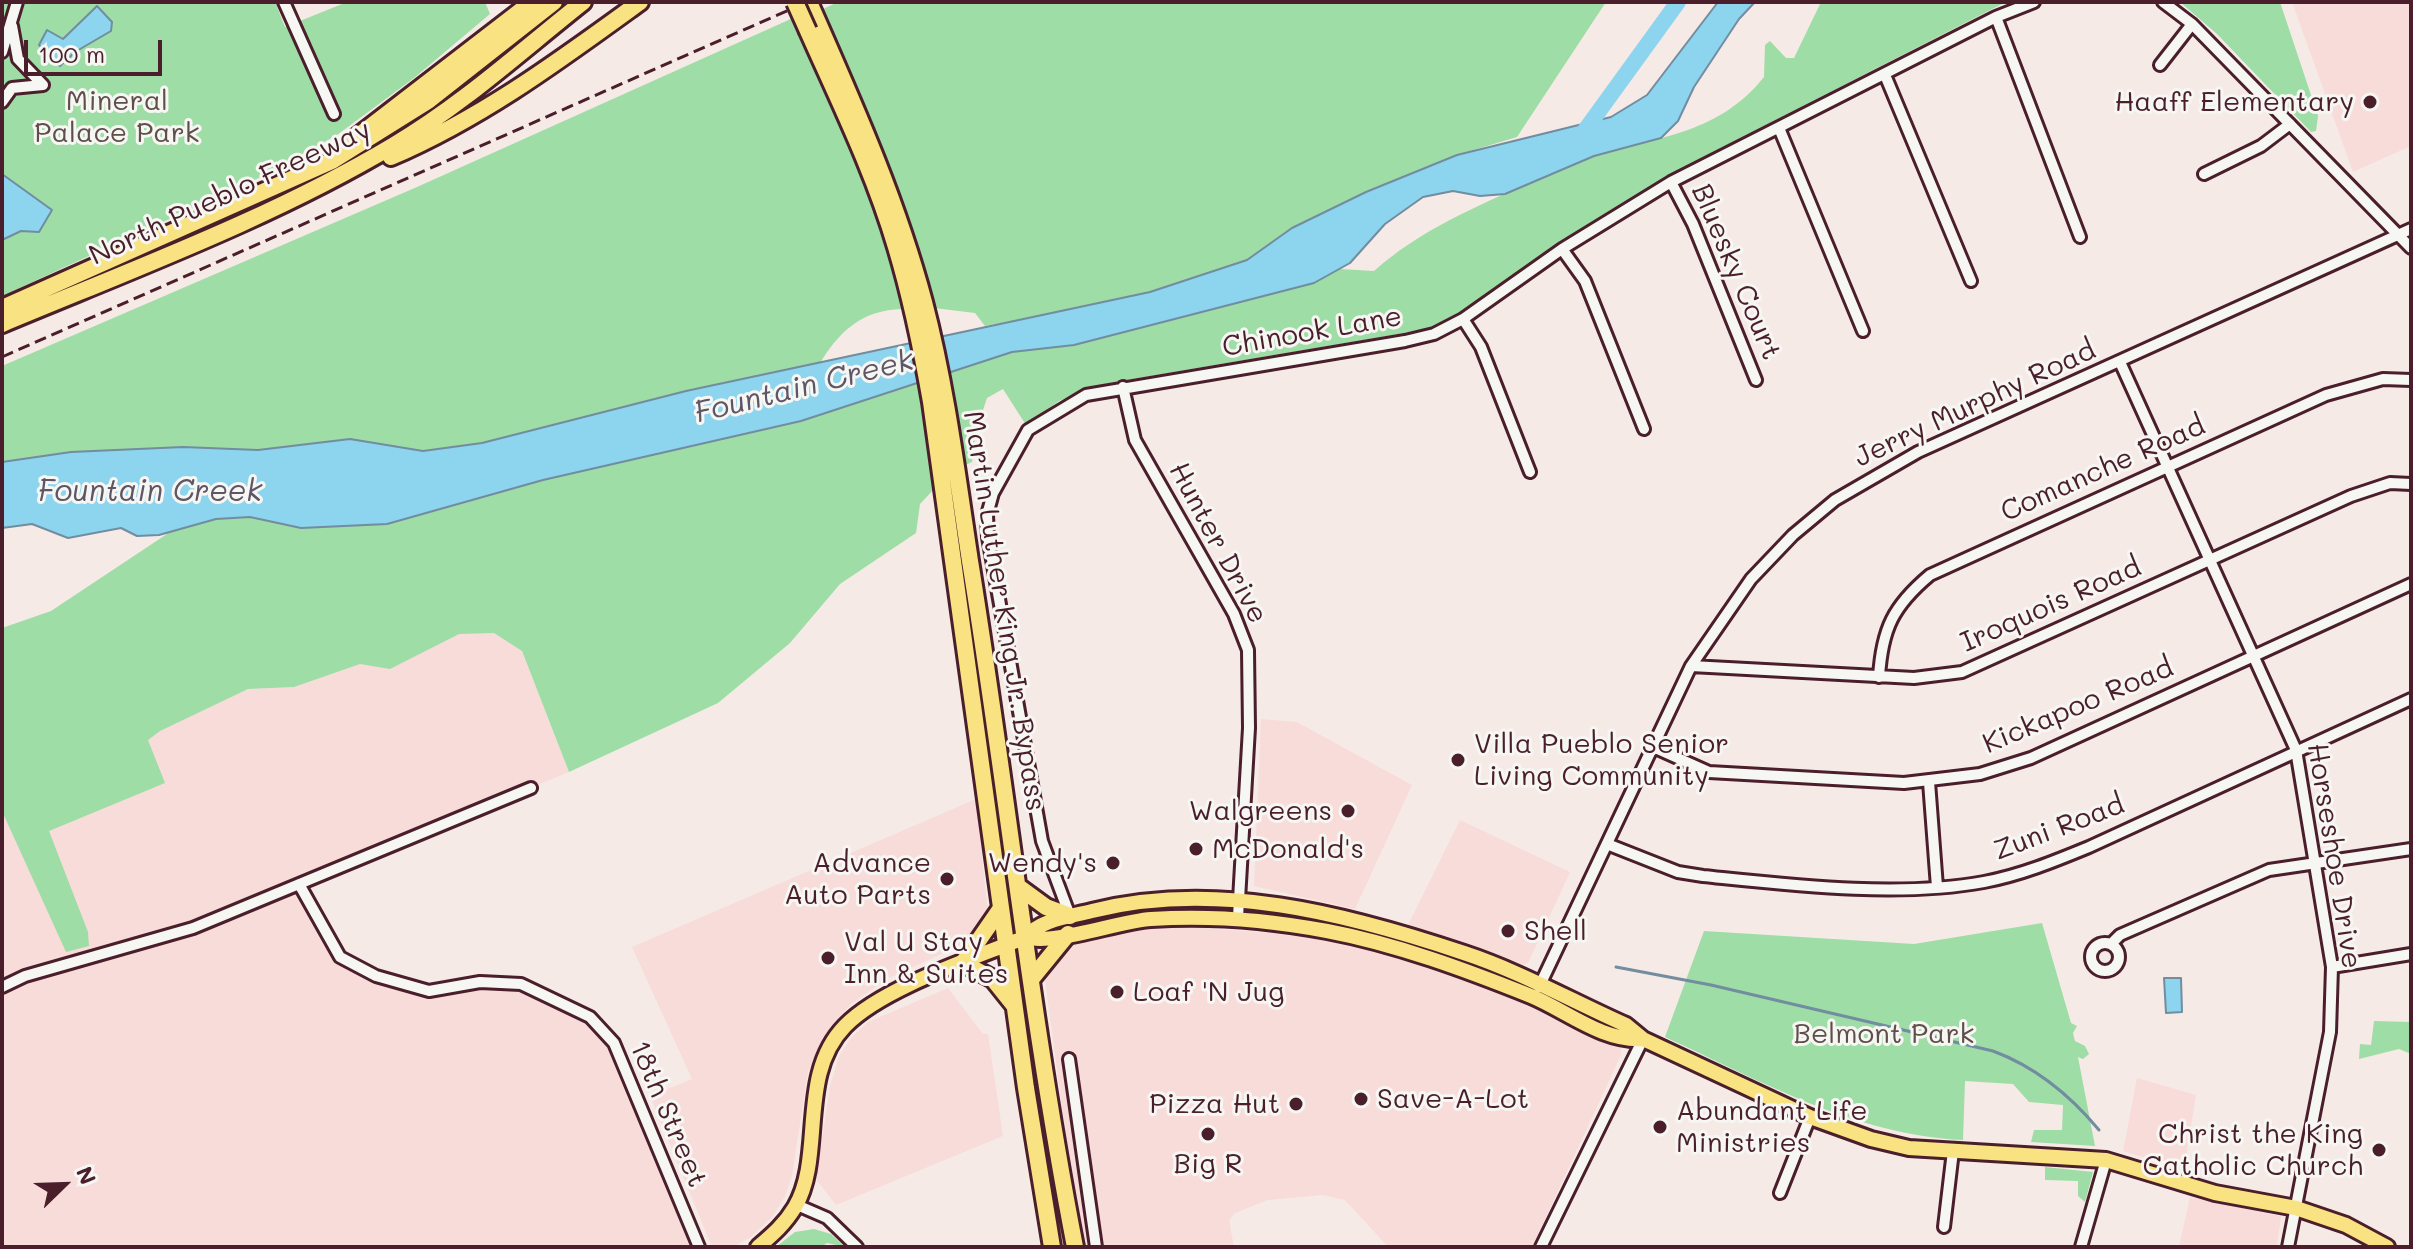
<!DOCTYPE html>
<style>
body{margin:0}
#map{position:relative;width:2413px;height:1249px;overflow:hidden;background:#f6eae7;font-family:Mali,sans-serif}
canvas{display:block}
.frame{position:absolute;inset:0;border:4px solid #4a1f2b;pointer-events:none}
.north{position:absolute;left:24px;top:1145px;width:80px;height:80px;-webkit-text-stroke:6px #f6f6f2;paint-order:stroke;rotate:67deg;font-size:22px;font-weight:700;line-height:32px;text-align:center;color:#4a1f2b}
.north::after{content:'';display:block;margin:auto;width:28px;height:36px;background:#4a1f2b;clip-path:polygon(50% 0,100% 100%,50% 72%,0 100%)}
.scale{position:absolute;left:24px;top:40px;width:138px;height:36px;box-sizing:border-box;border:4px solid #4a1f2b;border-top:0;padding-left:10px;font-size:24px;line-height:28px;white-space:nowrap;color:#4a1f2b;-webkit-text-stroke:6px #f6f6f2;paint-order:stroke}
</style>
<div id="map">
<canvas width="2413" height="1249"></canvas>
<div class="frame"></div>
<div class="north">N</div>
<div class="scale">100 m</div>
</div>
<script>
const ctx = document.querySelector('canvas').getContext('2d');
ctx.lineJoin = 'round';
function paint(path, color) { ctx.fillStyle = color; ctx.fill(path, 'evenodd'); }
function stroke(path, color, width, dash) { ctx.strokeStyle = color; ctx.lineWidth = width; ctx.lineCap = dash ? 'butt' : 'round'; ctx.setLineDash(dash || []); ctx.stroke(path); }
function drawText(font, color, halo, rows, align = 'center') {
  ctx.font = font + ' Mali,sans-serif'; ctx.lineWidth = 6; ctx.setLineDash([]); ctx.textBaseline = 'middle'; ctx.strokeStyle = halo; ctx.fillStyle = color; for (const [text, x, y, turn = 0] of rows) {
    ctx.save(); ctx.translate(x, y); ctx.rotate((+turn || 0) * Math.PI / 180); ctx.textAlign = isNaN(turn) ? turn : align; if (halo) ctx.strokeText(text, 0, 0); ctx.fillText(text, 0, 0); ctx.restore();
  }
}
const built = new Path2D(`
 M2292,2H2411V146L2353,172Z
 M500,595L569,772L299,883L340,957L376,976L429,991L480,982L521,984L590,1017L614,1043L699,1247H2V804L248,689L294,687Z
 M1261,719L1297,722L1412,785L1355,909L1254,886Z
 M976,799L988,912L970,941L887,979L851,1004L830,1027L808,1072L792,1176L785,1196L773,1216L751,1237L733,1247H712L650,1096L692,1079L632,947Z
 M1460,820L1570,872L1528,963L1521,966L1407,927Z
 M1189,927L1336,938L1491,985L1620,1046L1621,1055L1532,1247H1388L1345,1200L1323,1195L1268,1200L1235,1213L1229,1220L1234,1247H1085L1069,1161L1045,980L1047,965L1074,943L1142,929Z
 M948,988L983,1034H988L1003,1136L836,1205L816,1179L830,1086L839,1056L851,1038L868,1022Z
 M2137,1078L2196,1095L2184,1170L2123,1151Z
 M2190,1197L2281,1216L2277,1247H2179Z`);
const green = new Path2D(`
 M2,2H275L285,27L347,2H485L490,14L414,78L337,135L263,176L2,296Z
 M838,2H1606L1517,137L1457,155L1366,192L1292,228L1247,260L1150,292L1076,310L985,326L975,313L934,308L879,139L821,10Z
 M1821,2H2006L1666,176L1440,327L1109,383L1059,401L1026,425L1003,389L987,398L976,431L972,462L963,466L950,396L935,488L920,504L916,533L840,584L790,643L718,703L569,772L522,651L494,633L459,634L390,669L360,664L294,687L248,689L160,731L148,740L165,783L49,831L88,932L89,946L66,952L2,811V628L51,611L170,532L216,519L251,517L301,528L388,524L543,480L801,421L1012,352L1074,345L1314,283L1340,269L1374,271C1420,230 1477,206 1534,181C1554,173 1575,161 1596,155C1662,136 1719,133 1764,77L1765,45L1770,41L1786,58H1794Z
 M2180,2H2280L2318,116L2316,131L2311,132L2217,34Z
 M793,18C835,114 880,206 902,309C862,310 839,331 819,365L686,391L482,443L423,451L350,439L258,450L183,447L71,452L2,462V366L417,187Z
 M2042,923L2071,1023L2077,1026L2073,1033L2075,1041L2085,1046L2089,1054L2083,1059L2078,1057L2095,1146L2031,1142L2034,1130H2062L2063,1105L2029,1102L2013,1084L1965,1081L1963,1140C1855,1135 1761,1081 1665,1037L1704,931L1914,944Z
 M2374,1021L2411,1022V1054L2399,1049L2359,1059L2360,1044L2371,1045Z
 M2045,1167L2093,1172L2085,1202L2078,1196V1181L2045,1180Z
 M814,1229L831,1234L845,1247L827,1243L821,1247H776L795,1232Z`);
const water = new Path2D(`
 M1718,2H1755L1739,19L1694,87L1678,121L1661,138L1594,156L1505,194L1480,196L1453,191L1423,197L1385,224L1350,263L1314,283L1074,345L1012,352L801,421L543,480L387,524L301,528L250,517L216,519L159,535L137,536L121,528L68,538L32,524L2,528V462L71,452L183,447L258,450L350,439L423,451L482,443L686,391L1150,292L1247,260L1292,228L1366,192L1457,155L1611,117L1647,95Z
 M97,6L112,22L111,31L75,52L60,66L39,45L47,30L63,39Z
 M2,174L52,210L39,232L21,231L2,240Z
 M2164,978H2181L2182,1012L2166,1013Z`);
const stream = new Path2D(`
 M1616,967L1711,985L1993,1051C2036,1067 2070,1095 2099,1130`);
const river = new Path2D(`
 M1578,140L1678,2`);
const minor = new Path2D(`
 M284,2L334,114
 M2163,2L2192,24L2411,248
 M1996,17L2080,237
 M2,52L17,2
 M2160,65L2192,24
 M1885,75L1971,281
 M2,102L12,88L43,85L18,59L12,26
 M1779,128L1863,331
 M2204,174L2261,146L2290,124
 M1671,182L1693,224L1756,380
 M1562,249L1585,281L1644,429
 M1463,319L1481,347L1530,472
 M2120,362L2296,750L2332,967L2330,1032L2288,1247
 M1123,387L1135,440L1234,614L1248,650L1249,728L1238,917
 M1691,666L1914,678L1962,672L2351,496L2390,483L2411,484
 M1879,677C1882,629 1893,606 1930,575L2326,395L2383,379L2411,380
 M1653,747L1709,772L1904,783L1980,774L2031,758L2411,584
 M1929,782L1937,887
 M1607,844L1678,872L1703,876C1791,885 1897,898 1984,882C2021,875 2055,861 2089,847L2411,699
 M299,884L340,957L376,976L429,991L480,982L521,984L590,1017L614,1043L699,1247
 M1070,916L1042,841L988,537L987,515L993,493L1028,430L1086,395L1405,341L1434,334L1463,319L1562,249L1671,182L1996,17L2034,2
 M2091 957a14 14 0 1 1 28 0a14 14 0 1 1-28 0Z
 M2111,944L2120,935L2269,870L2411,849
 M2332,967L2411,954
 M2,987L25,976L193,928L531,788
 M1539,987L1691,666L1751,579L1793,535L1835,500L1918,452L2411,229
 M1069,1059L1096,1247
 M1780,1193L1810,1117
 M797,1205L827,1218L857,1247
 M1944,1227L1953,1151
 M1541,1247L1643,1039
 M2081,1247L2106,1160`);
const major = new Path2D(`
 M1026,937C1051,946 1119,921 1151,919C1211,915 1269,920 1327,931C1396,944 1466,970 1531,996C1567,1011 1603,1042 1643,1039
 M758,1247C772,1235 785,1224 795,1207C825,1156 797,1075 845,1026C883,987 975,958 1026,937C1042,919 1069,917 1092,911C1216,880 1345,913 1464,953C1519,971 1572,1001 1626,1025L1643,1039L1810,1117L1871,1139L1909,1148L2106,1160L2215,1193L2296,1208L2346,1225L2387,1247`);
const highway = new Path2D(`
 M809,2C852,100 896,197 924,302C946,386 957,475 970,561C1007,789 1031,1020 1075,1247
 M808,31C839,101 874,172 896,247C911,297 922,350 931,402L1026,1088L1052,1247
 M353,140L532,2
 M391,157C482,118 560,60 640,2
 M2,308L332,161L428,101L554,2
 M2,324C131,270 274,217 394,145C462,105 521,51 583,2
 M1020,888L1046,907L1070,916
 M1001,908L963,963L993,979L1013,1004
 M1033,977L1068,934`);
const rail = new Path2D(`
 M2,357L807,2`);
const highwayBridge = new Path2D(`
 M795,2L808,31`);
const markers = [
 [2370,102,8,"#4a1f2b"],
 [1458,760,8,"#4a1f2b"],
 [1348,811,8,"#4a1f2b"],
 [1196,849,8,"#4a1f2b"],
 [1113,863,8,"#4a1f2b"],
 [947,879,8,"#4a1f2b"],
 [1508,931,8,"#4a1f2b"],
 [828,958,8,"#4a1f2b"],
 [1117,992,8,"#4a1f2b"],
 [1361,1099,8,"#4a1f2b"],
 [1296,1104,8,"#4a1f2b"],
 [1660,1127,8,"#4a1f2b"],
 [1208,1134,8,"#4a1f2b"],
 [2379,1150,8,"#4a1f2b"]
];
const parkNames = [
 ["Mineral",117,101],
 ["Palace Park",117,133],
 ["Belmont Park",1884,1034]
];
const poiNames = [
 ["Haaff Elementary",2354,102,"right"],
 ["Villa Pueblo Senior",1474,744],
 ["Living Community",1474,776],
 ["Walgreens",1332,811,"right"],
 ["McDonald's",1212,849],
 ["Advance",931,863,"right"],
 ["Auto Parts",931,895,"right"],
 ["Wendy's",1097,863,"right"],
 ["Shell",1524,931],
 ["Val U Stay",844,942],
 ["Inn & Suites",844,974],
 ["Loaf 'N Jug",1133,992],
 ["Save-A-Lot",1377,1099],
 ["Pizza Hut",1280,1104,"right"],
 ["Abundant Life",1676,1111],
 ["Ministries",1676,1143],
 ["Christ the King",2363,1134,"right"],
 ["Catholic Church",2363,1166,"right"],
 ["Big R",1208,1164,"center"]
];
const streetNames = [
 ["North Pueblo Freeway",230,193,-25],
 ["Bluesky Court",1736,272,67],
 ["Chinook Lane",1312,332,-10],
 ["Jerry Murphy Road",1975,404,-25],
 ["Comanche Road",2103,469,-24],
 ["Hunter Drive",1218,543,62],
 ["Iroquois Road",2051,605,-24],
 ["Martin Luther King Jr. Bypass",1004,611,81],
 ["Kickapoo Road",2078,706,-23],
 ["Zuni Road",2059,828,-21],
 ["Horseshoe Drive",2334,856,81],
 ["18th Street",668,1114,67]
];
const waterNames = [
 ["Fountain Creek",804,387,-14],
 ["Fountain Creek",150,492]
];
paint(built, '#f7dcda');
paint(green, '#9edda6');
paint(water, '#8dd4ee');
stroke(water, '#728ca0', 2);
stroke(stream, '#728ca0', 3);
stroke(river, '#8dd4ee', 16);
stroke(minor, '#4a1f2b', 16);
stroke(major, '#4a1f2b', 20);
stroke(highway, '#4a1f2b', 22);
stroke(minor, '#f6f6f2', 10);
stroke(major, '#f8e281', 14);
stroke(highway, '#f8e281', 16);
stroke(rail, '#4a1f2b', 3, [12, 6]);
stroke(highwayBridge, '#4a1f2b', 22, []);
stroke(highwayBridge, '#f8e281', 16);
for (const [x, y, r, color] of markers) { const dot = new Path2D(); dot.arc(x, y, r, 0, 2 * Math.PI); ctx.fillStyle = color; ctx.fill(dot); stroke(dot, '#f6f6f2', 3); }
drawText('28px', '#5f4e4a', '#f6f6f2', parkNames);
drawText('28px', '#4a1f2b', '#f6f6f2', poiNames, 'left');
drawText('28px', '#4a1f2b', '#f6f6f2', streetNames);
drawText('italic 30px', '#5e5566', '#f6f6f2', waterNames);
</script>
